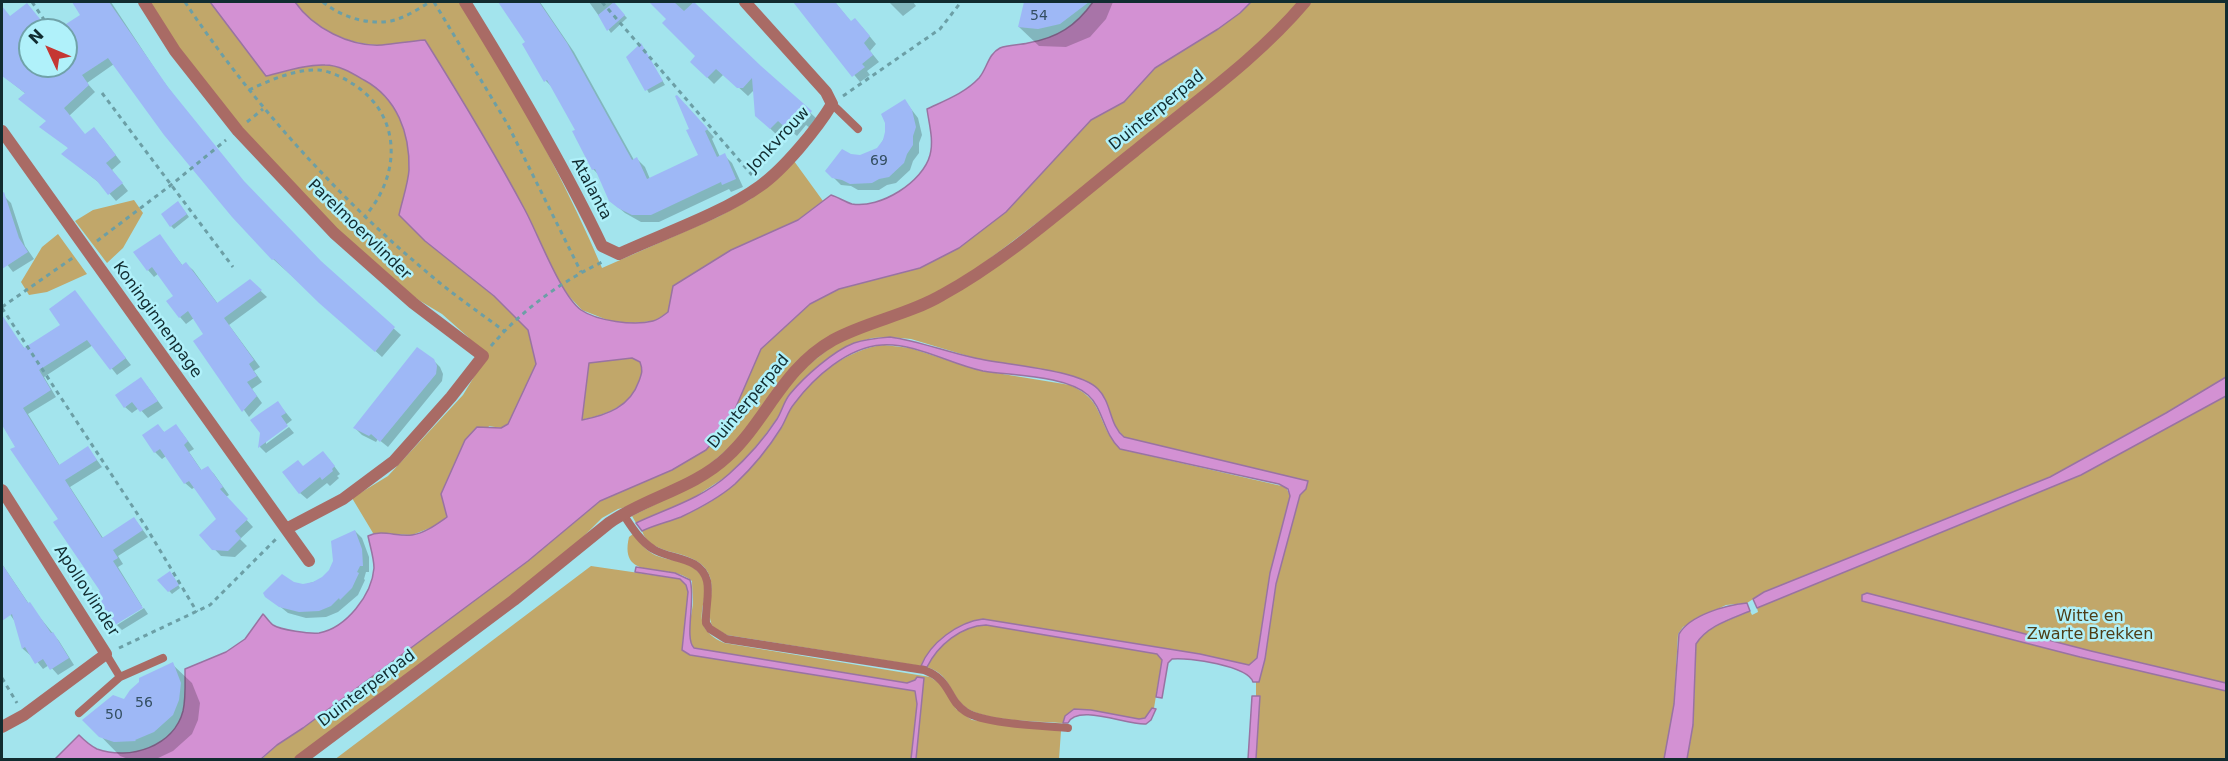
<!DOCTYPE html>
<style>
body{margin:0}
#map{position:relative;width:2228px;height:761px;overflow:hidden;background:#a3e4ed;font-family:"DejaVu Sans",sans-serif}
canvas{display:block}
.frame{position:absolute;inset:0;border:3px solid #112c30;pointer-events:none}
.north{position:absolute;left:18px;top:18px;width:60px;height:60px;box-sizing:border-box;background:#b0f1fa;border:2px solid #70a2a9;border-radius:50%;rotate:314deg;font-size:16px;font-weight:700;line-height:24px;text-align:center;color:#112c30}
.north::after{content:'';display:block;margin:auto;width:21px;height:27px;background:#c53733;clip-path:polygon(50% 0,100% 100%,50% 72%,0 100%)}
</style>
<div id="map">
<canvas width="2228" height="761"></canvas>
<div class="frame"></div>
<div class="north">N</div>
</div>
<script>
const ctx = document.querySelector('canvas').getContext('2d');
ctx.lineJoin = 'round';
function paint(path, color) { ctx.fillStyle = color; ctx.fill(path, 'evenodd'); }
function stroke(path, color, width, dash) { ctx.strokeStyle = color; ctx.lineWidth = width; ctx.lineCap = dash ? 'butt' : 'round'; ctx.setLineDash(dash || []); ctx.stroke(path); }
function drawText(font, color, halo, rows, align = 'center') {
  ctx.font = font + ' "DejaVu Sans",sans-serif'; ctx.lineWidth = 5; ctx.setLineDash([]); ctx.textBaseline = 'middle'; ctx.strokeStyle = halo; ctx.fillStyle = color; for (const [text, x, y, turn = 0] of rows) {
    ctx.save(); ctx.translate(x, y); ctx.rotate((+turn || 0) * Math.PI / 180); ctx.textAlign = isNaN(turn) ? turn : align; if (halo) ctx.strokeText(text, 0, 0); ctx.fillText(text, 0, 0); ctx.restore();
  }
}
const green = new Path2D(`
 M148,2H210L266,76C284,72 306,64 325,65C339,65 352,73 364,80C397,98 410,133 409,170C408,185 402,201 399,215L425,241L494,296L528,330L536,364L508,425L501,428L489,426L445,508L447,517L435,526L412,535L373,533L352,498L388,476L463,395L477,372V352L468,337L442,314L407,293L362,255L246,134L175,43Z
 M295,2H459C495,50 522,102 549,156C568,193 586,230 602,268L718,217L751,199L794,161L823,201L798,220L731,250L673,286L669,312L654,321L633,323L610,321L582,310L566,293L425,40C410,41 394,46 379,45C347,44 313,29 295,2Z
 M1251,2H1300L1265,40L1067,200L976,269L939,292L831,337L736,442L698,474L626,507L618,509L602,518L570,550L511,597L294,759L261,760L277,745L303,728L528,561L600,501L629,487L729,423L761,349L810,304L839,289L920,268L1006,212L1091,120L1124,102L1155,68L1240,13Z
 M1311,2H2226V377L2166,413L2050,477L1764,592L1747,603L1726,605L1707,614L1683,627L1678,634L1674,704L1664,759H1256L1260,696H1256V682H1259L1276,584L1300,495L1306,489L1307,482L1124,437L1114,425L1103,395L1053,372L978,359L911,339L890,337L872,338L855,343L838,352L805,379L786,400L778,417L765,435L747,457L727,476L687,502L636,523L632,516L702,481L800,372L835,344L981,276Z
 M134,200L143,213L123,248L107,263L75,221L93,210Z
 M58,234L87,274L47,292L29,295L21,282L42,247Z
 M884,345L910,348L978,370L1070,385C1095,397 1096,406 1106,429C1109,436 1115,443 1120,449L1286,487L1290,496L1270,573L1257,658L1249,665L1200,654L983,619C963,621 929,647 921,666L727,635L713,627C703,609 720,586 705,568C689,548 651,557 642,531C653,525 665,523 677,518C697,511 719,498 735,483C753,466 769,448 782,427C785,420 788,413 792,406C810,377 850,348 884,345Z
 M632,358L641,362C643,370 642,373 639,381C630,407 607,414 581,420L588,363Z
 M2226,396V759L1687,760L1693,725L1696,644C1707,626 1731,620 1750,611L1752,615L1758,612L1757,608L2081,475Z
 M633,534C639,541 644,549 653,554C668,562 689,559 700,574C717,598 681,623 724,643L930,677L942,685L956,709L972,720L1061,731L1059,759H916L924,678L917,677L915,680L907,683L694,648C683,637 693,615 693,601C693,595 692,588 692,581C670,561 618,584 629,537Z
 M591,566L680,579L686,585L688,592L682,649L690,655L915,691L917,704L911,759L334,760Z
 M986,625L1157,654L1162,660L1154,708H1152L1145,718L1139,719L1091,710L1074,709L1065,716L1063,723C1039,721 978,722 962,704C948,689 950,675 927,667C938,645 961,626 986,625Z`);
const water = new Path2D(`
 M210,2H295C313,28 350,47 382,45C396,44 410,41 425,40C460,96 494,152 525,210C538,234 561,296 581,310C597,321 634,326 653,321C658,320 664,315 668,312L673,286L731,250L798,220L831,195C838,197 845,202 852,204C880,209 923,182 930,155C934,140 929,124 927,109C946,100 965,93 979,78C987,69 988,54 1000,48C1008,45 1020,45 1028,43C1057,38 1076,26 1093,2H1251L1240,13L1218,29L1155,68L1124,102L1091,120L1006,212L959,248L920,268L839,289L810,304L761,349L729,423L706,450L672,470L600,501L528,561L303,728L277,745L261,759H55L79,735C84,740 91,746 97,749C130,761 174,746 183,711C186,698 185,683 185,669L226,652L245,639L263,614C266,617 269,622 273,625C281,630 310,634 319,633C346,628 372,595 374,568C374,558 370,546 368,536C382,529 397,537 412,535C425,533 437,524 447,517L441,494L465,440L477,427L501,428L508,424L536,364L528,330L494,296L425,241L399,215C402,201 408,184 409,170C410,133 397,98 364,80C352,73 339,65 325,65C306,64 284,72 266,76ZM632,358L640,362C643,370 642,373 639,381C630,407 607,415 582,420L589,363Z
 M890,337C919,341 946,352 975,358C1004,365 1078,369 1098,389C1112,403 1109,425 1124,437L1308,481L1306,489L1300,495L1276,584L1265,659L1259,682H1253C1248,666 1189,657 1172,659L1168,663L1162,698L1156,697L1162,660L1157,654L986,625C961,626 938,645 927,667L921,666C930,643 958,622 983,619L1200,654L1249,665L1257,658L1270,573L1290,496L1288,489L1279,484L1120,449C1103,433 1103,408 1088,395C1065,375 1013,376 983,371C949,364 917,343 882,345C848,347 814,377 794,404C788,411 786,420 781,428C768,449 753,467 735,484C719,498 700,508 681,517C668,522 654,525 642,531L636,523C668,508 701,499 729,474C747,458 764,439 777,419C782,411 784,401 790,394C804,377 833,351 854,343C866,339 878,338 890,337Z
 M2226,377V396L2081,475L1757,608L1753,599L1764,592L2050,477L2166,413Z
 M636,567L675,573L690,580C696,598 684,639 694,648L907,683L915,680L917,677L924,678L916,759H911L917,704L915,691L690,655L682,650L688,592L686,585L680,579L635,572Z
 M1867,593L2091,651L2226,683V691L2080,657L1862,601V595Z
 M1747,603L1750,611C1731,619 1707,626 1696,644L1693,725L1687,759H1664L1674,704L1679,634C1690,615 1726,605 1747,603Z
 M1252,696H1260L1256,759H1248Z
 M1152,708L1156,709L1151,720L1146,724C1129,726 1077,703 1068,723H1063L1065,716L1074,709L1091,710L1139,719L1145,718Z`);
const shadow = new Path2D(`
 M74,2H111L161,78L199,129L250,189L338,279L401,335L382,357L273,259L114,64L87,83L95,92L69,116L86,136L100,135L121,162L112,170L128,191L116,201L102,185L63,154L69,149L26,94L2,75V70L5,68L2,65V11L11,18L49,30H30V66H66V30H60L82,16Z
 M500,2H540L574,52L634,160L637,159L645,167L650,179L700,155L685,104L714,137L712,139L720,157L724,155L732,163L743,187L731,192L729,189L659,222H641L625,213L619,208L600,176L593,169L577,130L554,89L546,81L527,43Z
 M589,2H612L627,18L611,33Z
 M657,2H691L817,119L810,128L806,125L797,136L785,126L777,135L756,115L755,89L748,96L724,74L714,84L692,62L697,56Z
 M794,2H835L852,23L862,27L876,44L870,51L879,62L867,71L870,75L860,82Z
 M889,2H913L916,6L903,16Z
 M1026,2H1113L1106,19L1090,37L1066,47L1039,46L1019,27Z
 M641,45L665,85L649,93L628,58Z
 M905,101L918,118L922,135L919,143V153L913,161L910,170L896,183L887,185L879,190H858L851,186L841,185L827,171L850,155L860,157L878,149Z
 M5,197L11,203L25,246L34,259L13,272L2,258V199Z
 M181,206L189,217L174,229L171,226Z
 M160,236L183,266L186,264L193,270L218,304L250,281L267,297L229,325L260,367L254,371L262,382L252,389L262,403L249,417L195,341L205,334L194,318L186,324L180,317L175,296L159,273L154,277L148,270Z
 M75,292L131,365L117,375L93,345L44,377L56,397L28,414L60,466L88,448L102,467L70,487L103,538L134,518L148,537L118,556L123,564L118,567L142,606L115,623L102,592L2,424V327L6,324L25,349L62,325Z
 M433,360L440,367L443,374L442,381L388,447L378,439L376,442L362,435L355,428Z
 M147,386L163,408L148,418L139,408L132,413L125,407Z
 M278,403L292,420L266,440V444L289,427L294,433L266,453L260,447L261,433Z
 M158,426L165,433L176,426L182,433L194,449L189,452L202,471L208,468L214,474L229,495L226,497L253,527L240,539L247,546L235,557L221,556L201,535L218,519L195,487L192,489L185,483L166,456L162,459L155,452Z
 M329,459L340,474L337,476L339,478L330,486L327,483L307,499L300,493L303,468Z
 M355,531L362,538L369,557V572H366L364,579L365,580L358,595L338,612L326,617L306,618L288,613L267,596L293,583L303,585L320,580L328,573Z
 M2,564L29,604L59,641L74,665L58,675L49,665L43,669L31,654L30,655L23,649L16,623L2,603Z
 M173,576L180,588L172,594L159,580Z
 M144,608L148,614L122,630L117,625Z
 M172,664L192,683L200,703L198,720L192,734L173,751L154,760H131L120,756L85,720L125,701Z`);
const building = new Path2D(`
 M72,2H109L168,87L244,181L321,261L395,327L375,352L319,303L274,259L272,260L232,217L164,135L108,58L82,75L89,85L64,108L85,134L94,127L116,155L106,163L123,183L108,195L97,181L61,154L68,148L39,127L46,121L18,99L25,93L2,76V6L10,16L27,3L49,30H30V66H66V24L80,15Z
 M498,2H539L567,43L632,160L637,157L647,179L698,155L686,130L689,129L675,96L677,95L708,129L705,131L717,157L725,153L736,179L722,185L721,182L651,215H632L618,208L609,201L595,169L592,170L572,131L575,130L547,80L544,82L522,44L525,42Z
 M614,2L625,15L607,31L598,15Z
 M649,2H674L684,11L694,2L761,66L812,111L802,123L798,120L789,131L778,121L770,129L755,116L752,78L743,88H737L716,69L707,78L690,62L695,56L662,23L666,19Z
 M793,2H835L851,21L855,18L870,36L864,43L873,55L862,64L865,67L852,77Z
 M1024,2H1089L1060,24L1038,29L1018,27Z
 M641,43L663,81L645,91L626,57Z
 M905,99L912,110L916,127L913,136V145L907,154L904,163L889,177L879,179L872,183L850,184L842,180L832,178L825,171L842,149L851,154L860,155L877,148L883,140L885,132V123L881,114Z
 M4,192L19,238L28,252L2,269V193Z
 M178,201L187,214L170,227L161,214Z
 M160,234L182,265L186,262L217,303L250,279L262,290L224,318L254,360L249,364L257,376L247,382L257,396L242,412L193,341L203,334L188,311L179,318L166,301L173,296L152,267L147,271L133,252Z
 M75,290L126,358L110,370L87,340L39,370L51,390L23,408L59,465L88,446L97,460L65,480L102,538L134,517L143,530L113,550L118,558L113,561L143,608L115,625L95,594L100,591L53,522L58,519L10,449L15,447L2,425V315L24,348L60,325L49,309Z
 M417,347L434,359L437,366L436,374L380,442L371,434L369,436L353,428Z
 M141,377L158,401L140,412L132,402L124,408L115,395Z
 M278,401L286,413L281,416L288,426L258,448L260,433L250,420Z
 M158,424L164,432L176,424L188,441L184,445L201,470L208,466L223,487L220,489L248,519L235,531L241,538L228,551L212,550L199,535L216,519L189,481L184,484L160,449L154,453L142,435Z
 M323,451L335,466L332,469L333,471L322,480L320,477L299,494L282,472L298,460L303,466Z
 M355,530L362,549L363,566H360L357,572L359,573L352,588L340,600L339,598L331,606L319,611L299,612L279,607L265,597L263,593L282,574L294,582L303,584L313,582L322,577L329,570L333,561L331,541Z
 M2,564L28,603L30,602L51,633L53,632L69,658L50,670L43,659L35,664L25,647L22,649L12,614L2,621Z
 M170,571L179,585L168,592L157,580Z
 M173,662L181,683L179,700L173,715L154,732L135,740L136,741L114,742L99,737L82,720L113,695L124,699L130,690L139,682V678Z`);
const path = new Path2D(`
 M32,2L47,24
 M185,2C250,100 337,197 428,273C452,294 479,312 504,331
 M323,2C341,17 367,25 391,21C405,18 418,9 430,2
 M434,2L508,125L581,272
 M602,2L752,175
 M249,90C270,80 295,69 319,70C330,71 344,78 353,84C402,115 401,174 366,215
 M102,93L233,267
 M843,96L940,29L961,2
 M247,122L263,109
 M97,241L171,185L226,140
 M2,307L74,257
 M2,308L146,527L197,612
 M491,346C522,310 559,283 602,262
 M119,648L210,605L276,539
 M2,678L17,703`);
const service = new Path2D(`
 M832,104L858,129
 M623,514C631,526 640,541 653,549C670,560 701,556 707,581C710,594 705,609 706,623L710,629L726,639L924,670C952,680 946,699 966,712C985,724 1043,726 1068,728
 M106,654L120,677
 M79,713L120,677L163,658`);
const minor = new Path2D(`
 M465,2C514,81 562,162 602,246L619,254C662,234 723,213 760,186C784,169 817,129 832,104L826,92L745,2
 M2,131L286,529L343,499L394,461L451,397L483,356L413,303L334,233L238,131L175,51L144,2
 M2,490L106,654L24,715L2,727
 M286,529L309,561
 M300,760L514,600L609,523C646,497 693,489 727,457C767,420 782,369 833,340C868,321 908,315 942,295C1010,258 1074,199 1135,151C1193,103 1257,59 1305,2`);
const numberNames = [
 ["54",1039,16],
 ["69",879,161],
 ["56",144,703],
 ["50",114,715]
];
const streetNames = [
 ["Duinterperpad",1157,111,-39],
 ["Jonkvrouw",779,140,-47],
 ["Atalanta",591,189,62],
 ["Parelmoervlinder",359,230,44],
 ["Koninginnenpage",157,320,54],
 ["Duinterperpad",749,402,-50],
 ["Apollovlinder",86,591,57],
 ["Duinterperpad",367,689,-37]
];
const parkNames = [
 ["Witte en",2090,617],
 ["Zwarte Brekken",2090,635]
];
paint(green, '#c1a76a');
paint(water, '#d391d3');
stroke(water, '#9973a2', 1.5);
paint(shadow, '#0003');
paint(building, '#9eb8f6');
stroke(path, '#6c9fa6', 3, [4.5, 4.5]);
stroke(service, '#a96b65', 8);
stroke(minor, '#a96b65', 12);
drawText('14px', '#344f62', null, numberNames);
drawText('16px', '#112c30', '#b0f1fa', streetNames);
drawText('16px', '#4e3e18', '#b0f1fa', parkNames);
</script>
